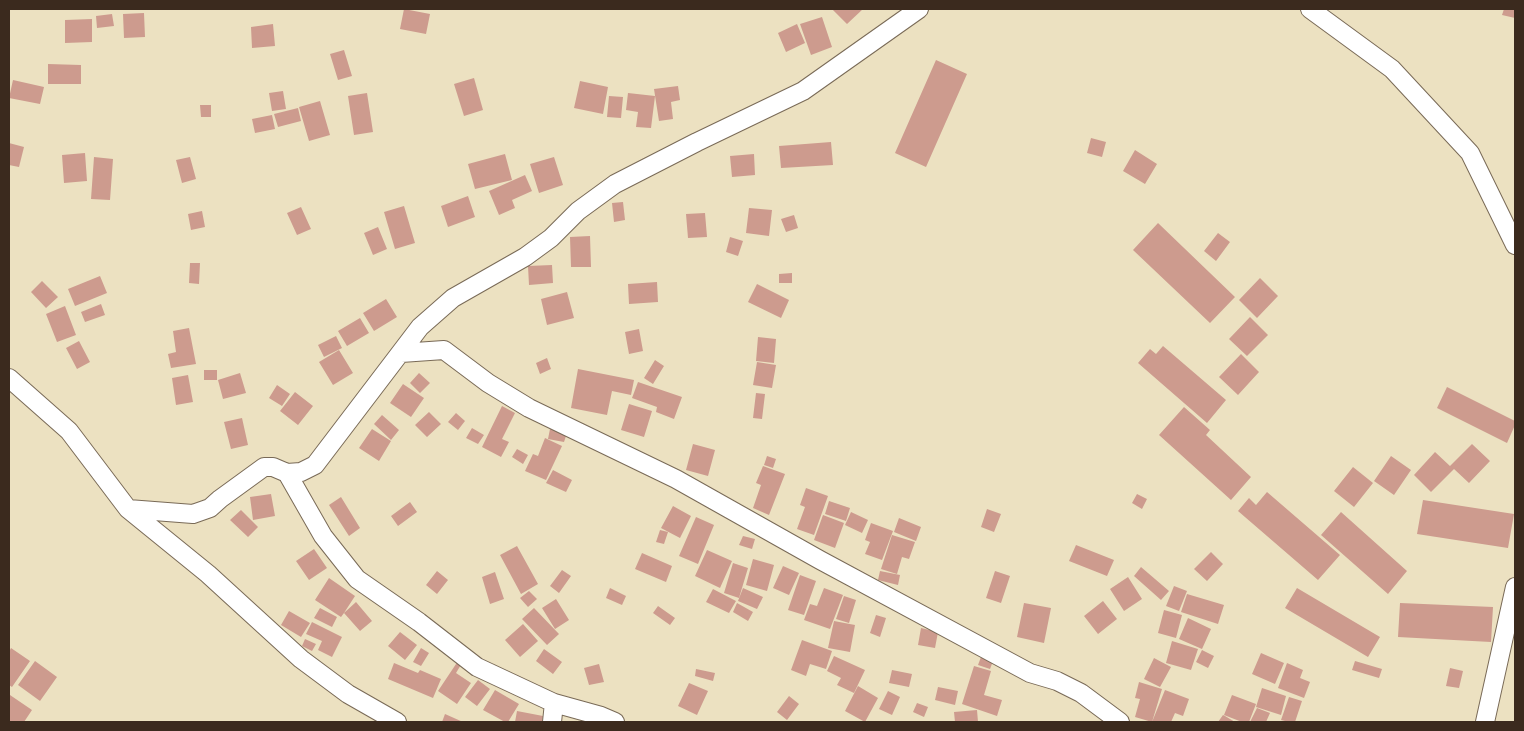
<!DOCTYPE html>
<style>
body{margin:0}
#map{position:relative;width:1524px;height:731px;overflow:hidden;background:#ece1c1;font-family:"EB Garamond",serif}
canvas{display:block}
.frame{position:absolute;inset:0;border:10px solid #3b2a1e;pointer-events:none}
</style>
<div id="map">
<canvas width="1524" height="731"></canvas>
<div class="frame"></div>
</div>
<script>
const ctx = document.querySelector('canvas').getContext('2d');
ctx.lineJoin = 'round';
function paint(path, color) { ctx.fillStyle = color; ctx.fill(path, 'evenodd'); }
function stroke(path, color, width, dash) { ctx.strokeStyle = color; ctx.lineWidth = width; ctx.lineCap = dash ? 'butt' : 'round'; ctx.setLineDash(dash || []); ctx.stroke(path); }
const building = new Path2D(`
 M404,9L430,14L426,34L400,29Z
 M832,9H863L847,24Z
 M1504,9H1515V18L1502,15Z
 M144,13L145,37L124,38L123,14Z
 M112,14L114,26L97,28L96,16Z
 M822,17L832,47L811,55L800,24Z
 M92,19V42L65,43V20Z
 M273,24L275,46L252,48L251,27Z
 M797,24L805,43L786,52L778,33Z
 M344,50L352,76L338,80L330,54Z
 M936,60L967,74L926,167L895,153Z
 M48,64L81,65V84H48Z
 M474,78L483,110L464,116L454,84Z
 M13,80L44,87L40,104L9,98Z
 M580,81L608,87L603,114L574,108Z
 M678,86L680,100L671,102L673,119L659,121L654,89Z
 M283,91L286,109L272,111L269,93Z
 M367,93L373,132L354,135L348,96Z
 M628,93L655,96L651,128L636,127L638,112L626,110Z
 M609,96L623,97L621,118L607,117Z
 M320,101L330,135L309,141L299,107Z
 M200,105H211V117H201Z
 M298,108L301,121L278,127L274,114Z
 M272,115L275,129L255,133L252,119Z
 M1091,138L1106,142L1102,157L1087,153Z
 M831,142L833,165L781,168L779,146Z
 M9,143L24,147L19,167L9,165Z
 M1135,150L1157,164L1145,184L1123,171Z
 M85,153L87,181L64,183L62,155Z
 M505,154L512,180L475,189L468,164Z
 M754,154L755,175L732,177L730,156Z
 M94,157L113,159L110,200L91,199Z
 M190,157L196,179L182,183L176,160Z
 M554,157L563,185L539,193L530,164Z
 M525,175L532,191L512,200L515,208L499,215L489,191Z
 M468,196L475,217L448,227L441,206Z
 M623,202L625,220L614,222L612,203Z
 M404,206L415,243L395,249L384,212Z
 M301,207L311,229L297,235L287,213Z
 M749,208L772,210L769,236L746,233Z
 M202,211L205,227L191,230L188,214Z
 M705,213L707,237L688,238L686,214Z
 M794,215L798,228L786,232L781,219Z
 M1158,223L1235,297L1210,323L1133,250Z
 M378,227L387,249L373,255L364,233Z
 M1218,233L1230,242L1216,261L1204,251Z
 M590,236L591,267H571L570,237Z
 M730,237L743,241L738,256L726,252Z
 M190,263H200L199,284L189,283Z
 M552,265L553,283L529,285L528,266Z
 M792,273V283H779V274Z
 M100,276L107,293L75,306L68,289Z
 M1260,278L1278,296L1257,318L1239,300Z
 M42,281L58,297L46,308L31,292Z
 M657,282L658,302L629,304L628,284Z
 M757,284L789,300L781,318L748,302Z
 M567,292L574,318L547,325L541,299Z
 M386,299L397,317L374,331L363,313Z
 M101,304L105,315L85,322L81,312Z
 M65,306L76,335L57,342L46,314Z
 M1250,317L1268,335L1247,356L1229,339Z
 M360,318L369,333L347,346L338,331Z
 M189,328L196,364L171,368L168,354L176,352L173,331Z
 M639,329L643,351L629,354L625,332Z
 M336,336L342,348L324,357L318,345Z
 M758,337L776,339L774,363L756,361Z
 M79,341L90,362L77,369L66,348Z
 M1163,346L1226,400L1207,423L1138,363L1150,349L1156,354Z
 M339,350L353,373L333,385L319,362Z
 M1241,354L1259,372L1238,395L1219,377Z
 M547,358L551,369L540,374L536,363Z
 M655,360L664,366L653,384L644,378Z
 M757,362L776,365L772,388L753,385Z
 M578,369L634,380L631,395L612,391L607,415L571,408Z
 M204,370H217V380H204Z
 M240,373L246,393L223,399L218,380Z
 M419,373L430,383L420,393L410,383Z
 M188,375L193,402L176,405L172,378Z
 M638,382L682,397L674,419L656,412L657,407L632,398Z
 M403,384L424,398L411,417L390,403Z
 M277,385L290,394L282,406L269,398Z
 M1447,387L1515,421V425L1507,443L1437,408Z
 M295,392L313,406L298,425L280,411Z
 M756,393L765,394L762,419L753,418Z
 M629,404L652,411L644,437L621,430Z
 M502,406L515,413L502,439L509,442L501,457L482,447Z
 M1184,407L1210,430L1206,435L1251,477L1231,500L1159,435Z
 M429,412L441,424L427,437L415,425Z
 M456,413L465,421L458,430L448,422Z
 M382,415L399,430L391,440L374,424Z
 M242,418L248,445L231,449L224,422Z
 M472,428L484,435L478,444L466,438Z
 M372,429L391,441L379,461L359,448Z
 M550,429L567,433L564,442L548,439Z
 M545,438L562,446L546,480L525,471L533,454L538,456Z
 M693,444L715,450L708,476L686,470Z
 M1472,444L1490,461L1469,483L1454,469L1431,492L1414,475L1435,452L1450,466Z
 M517,449L528,455L523,464L512,457Z
 M767,456L776,459L773,468L764,465Z
 M1391,456L1411,470L1394,495L1374,481Z
 M763,466L785,474L769,515L753,508L761,485L756,483Z
 M1353,467L1373,483L1354,507L1334,491Z
 M553,470L572,480L566,492L546,483Z
 M806,488L828,496L814,535L797,529L805,507L800,505Z
 M1267,492L1340,555L1318,580L1238,511L1249,498L1256,505Z
 M271,494L275,516L253,520L250,497Z
 M1137,494L1147,499L1142,509L1132,503Z
 M341,497L360,528L349,536L329,505Z
 M1423,500L1514,514L1508,548L1417,534Z
 M829,501L850,508L846,521L825,514Z
 M410,502L417,512L398,526L391,516Z
 M673,506L691,516L680,538L661,528Z
 M987,509L1001,514L994,532L981,527Z
 M241,510L258,527L248,537L230,520Z
 M851,512L868,520L862,533L845,525Z
 M1341,512L1407,571L1388,594L1321,535Z
 M823,515L844,523L835,548L814,540Z
 M696,517L714,525L698,564L679,556Z
 M899,518L921,527L916,541L894,532Z
 M871,523L893,531L882,560L865,554L870,542L865,540Z
 M660,530L668,532L664,544L656,542Z
 M892,535L915,542L909,559L902,557L897,574L881,569Z
 M743,536L755,539L752,549L739,545Z
 M1076,545L1114,560L1107,576L1069,561Z
 M517,546L538,584L521,594L500,555Z
 M314,549L327,568L309,580L296,561Z
 M707,550L732,561L720,588L695,576Z
 M1211,552L1223,564L1207,581L1194,569Z
 M642,553L672,566L666,582L635,569Z
 M753,559L774,565L767,591L746,585Z
 M733,563L748,568L739,598L724,593Z
 M783,566L799,573L789,595L773,588Z
 M1141,567L1169,591L1161,600L1134,576Z
 M562,570L571,576L559,593L550,586Z
 M437,571L448,580L437,594L426,585Z
 M880,571L900,575L898,585L878,580Z
 M995,571L1010,576L1001,603L986,598Z
 M495,572L504,599L490,604L482,577Z
 M800,575L816,581L804,615L788,610Z
 M1128,577L1142,599L1124,611L1110,589Z
 M329,578L355,596L344,613L356,602L372,621L360,631L344,613L341,617L315,600Z
 M1174,586L1187,591L1179,611L1166,606Z
 M610,588L626,596L622,605L606,598Z
 M743,588L763,597L757,609L738,601Z
 M824,588L843,595L830,629L804,620L810,604L817,606Z
 M1297,588L1380,637L1368,657L1285,608Z
 M713,589L736,601L729,613L706,602Z
 M529,591L537,599L528,607L520,598Z
 M1187,594L1224,605L1218,624L1181,612Z
 M844,596L856,600L849,623L836,619Z
 M556,599L569,620L555,629L542,608Z
 M1103,601L1117,619L1098,634L1084,616Z
 M737,603L753,612L748,621L733,612Z
 M1024,603L1051,608L1044,643L1017,637Z
 M1400,603L1493,607L1491,642L1398,637Z
 M658,606L675,618L670,625L653,613Z
 M320,608L337,617L332,627L314,618Z
 M534,608L559,634L547,645L522,619Z
 M1164,610L1182,615L1176,638L1158,633Z
 M289,611L310,623L301,637L281,625Z
 M876,615L886,618L880,637L870,633Z
 M1188,618L1211,629L1202,649L1179,639Z
 M834,621L855,625L850,652L828,648Z
 M312,622L342,637L332,657L318,650L322,641L306,634Z
 M523,624L538,641L520,657L505,640Z
 M921,628L938,632L935,648L918,645Z
 M400,632L417,645L405,660L388,646Z
 M305,639L316,644L312,651L302,646Z
 M802,640L832,651L826,669L810,664L806,676L791,670Z
 M1172,641L1198,649L1191,670L1166,663Z
 M11,648L30,661L12,687L9,685V652Z
 M421,648L429,653L421,666L413,662Z
 M544,649L562,662L553,674L536,661Z
 M1202,650L1214,656L1208,668L1196,662Z
 M1261,653L1284,663L1275,684L1252,674Z
 M834,656L865,670L854,693L837,685L841,678L827,671Z
 M981,657L993,661L990,669L978,665Z
 M1154,658L1171,667L1160,687L1144,679Z
 M35,661L57,677L40,701L18,685Z
 M458,661L462,663L456,673L471,683L457,704L438,691Z
 M1355,661L1382,669L1379,678L1352,670Z
 M394,663L418,673L420,670L441,679L433,698L388,679Z
 M1287,663L1303,670L1300,678L1310,682L1304,698L1278,688Z
 M599,664L604,682L589,685L584,668Z
 M974,666L991,671L984,695L1002,700L997,716L962,704Z
 M1450,668L1463,671L1459,688L1446,686Z
 M696,669L715,673L713,681L695,676Z
 M892,670L912,674L909,687L889,683Z
 M478,680L490,689L477,706L465,697Z
 M1139,682L1162,689L1152,722L1135,717L1140,699L1135,698Z
 M689,683L708,691L697,715L678,706Z
 M858,686L878,698L865,722L845,711Z
 M938,687L958,691L955,705L935,700Z
 M1262,688L1286,696L1281,715L1256,707Z
 M495,690L519,704L508,722H505L483,710Z
 M1165,690L1189,699L1183,716L1175,713L1171,722H1152Z
 M888,691L900,697L892,715L879,709Z
 M10,695L32,710L24,722H9Z
 M1232,695L1256,704L1249,722H1242L1224,715Z
 M789,696L799,704L787,720L777,712Z
 M1289,697L1302,701L1295,722H1289L1281,720Z
 M917,703L928,707L924,717L913,712Z
 M1257,708L1270,713L1266,722H1250Z
 M977,710L978,722H955L954,712Z
 M517,711L543,716L542,722H515Z
 M445,714L463,722H442Z
 M1223,715L1225,716L1235,722H1218Z`);
const street = new Path2D(`
 M1310,9L1392,69L1470,153L1515,245
 M401,353L444,350L488,383L529,408L676,479L820,560L1030,673L1057,681L1081,693L1120,722
 M9,378L69,431L128,509L208,574L301,659L348,694L397,722
 M287,473L323,536L357,579L419,622L477,667L554,703L601,716L615,722
 M128,509L193,514L210,508L220,499L264,467H273L287,473L301,472L315,465L420,327L453,298L525,257L551,238L578,211L615,184L697,142L803,91L919,9
 M552,722L554,703
 M1485,722L1515,587`);
paint(building, '#cd9b8e');
stroke(street, '#796a57', 20);
stroke(street, '#fff', 18);
</script>
